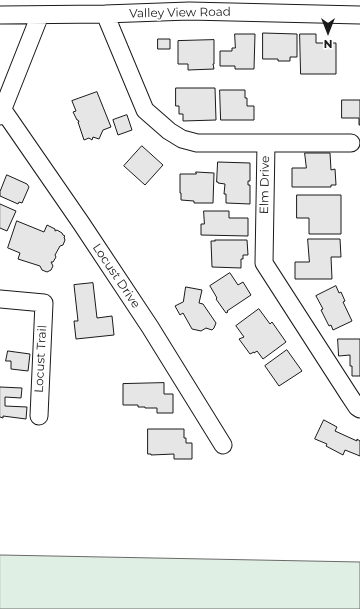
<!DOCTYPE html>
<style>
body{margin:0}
#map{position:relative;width:360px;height:609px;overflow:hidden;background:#fff;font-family:Montserrat,sans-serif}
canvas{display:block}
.north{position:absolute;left:308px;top:12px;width:40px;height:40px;-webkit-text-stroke:3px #fff;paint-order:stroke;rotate:180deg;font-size:11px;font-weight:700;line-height:16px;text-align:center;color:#1a1a1a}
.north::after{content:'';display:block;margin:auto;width:14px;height:18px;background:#1a1a1a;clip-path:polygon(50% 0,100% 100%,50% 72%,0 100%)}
</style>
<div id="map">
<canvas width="360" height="609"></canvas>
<div class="north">N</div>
</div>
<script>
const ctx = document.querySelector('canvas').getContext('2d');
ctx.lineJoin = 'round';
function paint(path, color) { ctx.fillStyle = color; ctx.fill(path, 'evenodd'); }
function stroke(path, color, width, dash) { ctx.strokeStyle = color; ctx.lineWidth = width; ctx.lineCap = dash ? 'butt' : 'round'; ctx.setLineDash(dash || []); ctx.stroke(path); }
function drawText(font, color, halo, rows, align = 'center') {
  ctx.font = font + ' Montserrat,sans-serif'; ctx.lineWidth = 3; ctx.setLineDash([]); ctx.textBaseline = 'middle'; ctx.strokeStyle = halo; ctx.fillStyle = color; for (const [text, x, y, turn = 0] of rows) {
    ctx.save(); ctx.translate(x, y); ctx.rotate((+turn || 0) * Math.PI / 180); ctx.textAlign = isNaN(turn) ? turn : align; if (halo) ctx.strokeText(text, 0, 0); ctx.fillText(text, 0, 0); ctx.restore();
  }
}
const green = new Path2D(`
 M0,555L360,562V609H0Z`);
const building = new Path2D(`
 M263,33L297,34V57H290V61H278V59H263Z
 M235,34H255L254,69H235V66H220V51H232V48H235Z
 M300,34H316V43H336V74H301Z
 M158,39H170V49H158Z
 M214,40V64H213L214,69L188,70V64H178V41Z
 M176,88H215L216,120L183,121V114H179V106H176Z
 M220,90H245V98H247V106H254V120H221Z
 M97,92L111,127L103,130L99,139L93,137L92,140L89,138L84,140L78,122H79L78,120H77L73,112L76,111L72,101Z
 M342,100H360V125H359V118H342Z
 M127,115L132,130L118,135L113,120Z
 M142,146L163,165L145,185L124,166Z
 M305,153H330L331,170L335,169L336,185H331V187H292V168H306Z
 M218,162L250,163V181H248V185H250V204L226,203V194H224L225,184L218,183V182H217Z
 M196,172L214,173L213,203H194V201L181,200V193H180V174H196Z
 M7,175L27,184L29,187L22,203L19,202L18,204L0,196V192Z
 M297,195H341V234H309V218H297Z
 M0,204L16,211L7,231L0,228Z
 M204,211H229V218H248V236L201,235V224H204Z
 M17,221L44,232L47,225L55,229V231L57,230L62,233L63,235L65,236L64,237L65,240L63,245L60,246L55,255L56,257L53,262H51L53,266L51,270L47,272L42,270L40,266L18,259L20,253L8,248Z
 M308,239H340L341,257H331L332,279H295V262H309Z
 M215,240H247L248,255H243V259H241V268L212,267L211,241H215Z
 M230,273L238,285L243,282L251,295L227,311L228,312L226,313L216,299L217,298L210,286Z
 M93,283L97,318L112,316L114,335L76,339L74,321H78L74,285Z
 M336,286L339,293L341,292L345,301L343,302L352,321L333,330L331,325L329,326L321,310L323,309L316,296Z
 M186,287L202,290L199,303L203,304L216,323L214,328L212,330L206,328L201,331L192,329L183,313L180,315L175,306L183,302Z
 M259,309L270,324L272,322L286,342L263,359L257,351L254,353V352L250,354L239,339L244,337L236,326Z
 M338,339H360V376H352V366H350V355L339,356Z
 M287,350L302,371L279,386L265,366Z
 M8,351L30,354L28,371L11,369V361H6Z
 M164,383V394H173V413H157V408H145V407H138V405H123V384Z
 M0,387L22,388L21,398L5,397V406L27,407L26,419L3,416V418L0,417Z
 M324,420L337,427L335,431L357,441V439L360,441V456L345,450L343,455L326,446L327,444L315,439Z
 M148,429H184V438H186V443H192V459H174V454L151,455V454H148Z`);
const minor = new Path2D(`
 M105,14L145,110L169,131L182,139L197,143H266L264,263L349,395L357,407L360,409
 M0,15L105,14L189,11L360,15
 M3,110L81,223L150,327L223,445
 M0,116L40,15
 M266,143H351
 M0,299L44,303L39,416`);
const streetNames = [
 ["Valley View Road",180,13,-1],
 ["Elm Drive",265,185,-89],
 ["Locust Drive",116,276,56],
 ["Locust Trail",41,359,-87]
];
paint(green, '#e0efe3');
stroke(green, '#6a6a6a', 1);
paint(building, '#e6e6e6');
stroke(building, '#1a1a1a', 1);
stroke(minor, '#1a1a1a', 19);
stroke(minor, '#fff', 17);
drawText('12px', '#1a1a1a', '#fff', streetNames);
</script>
